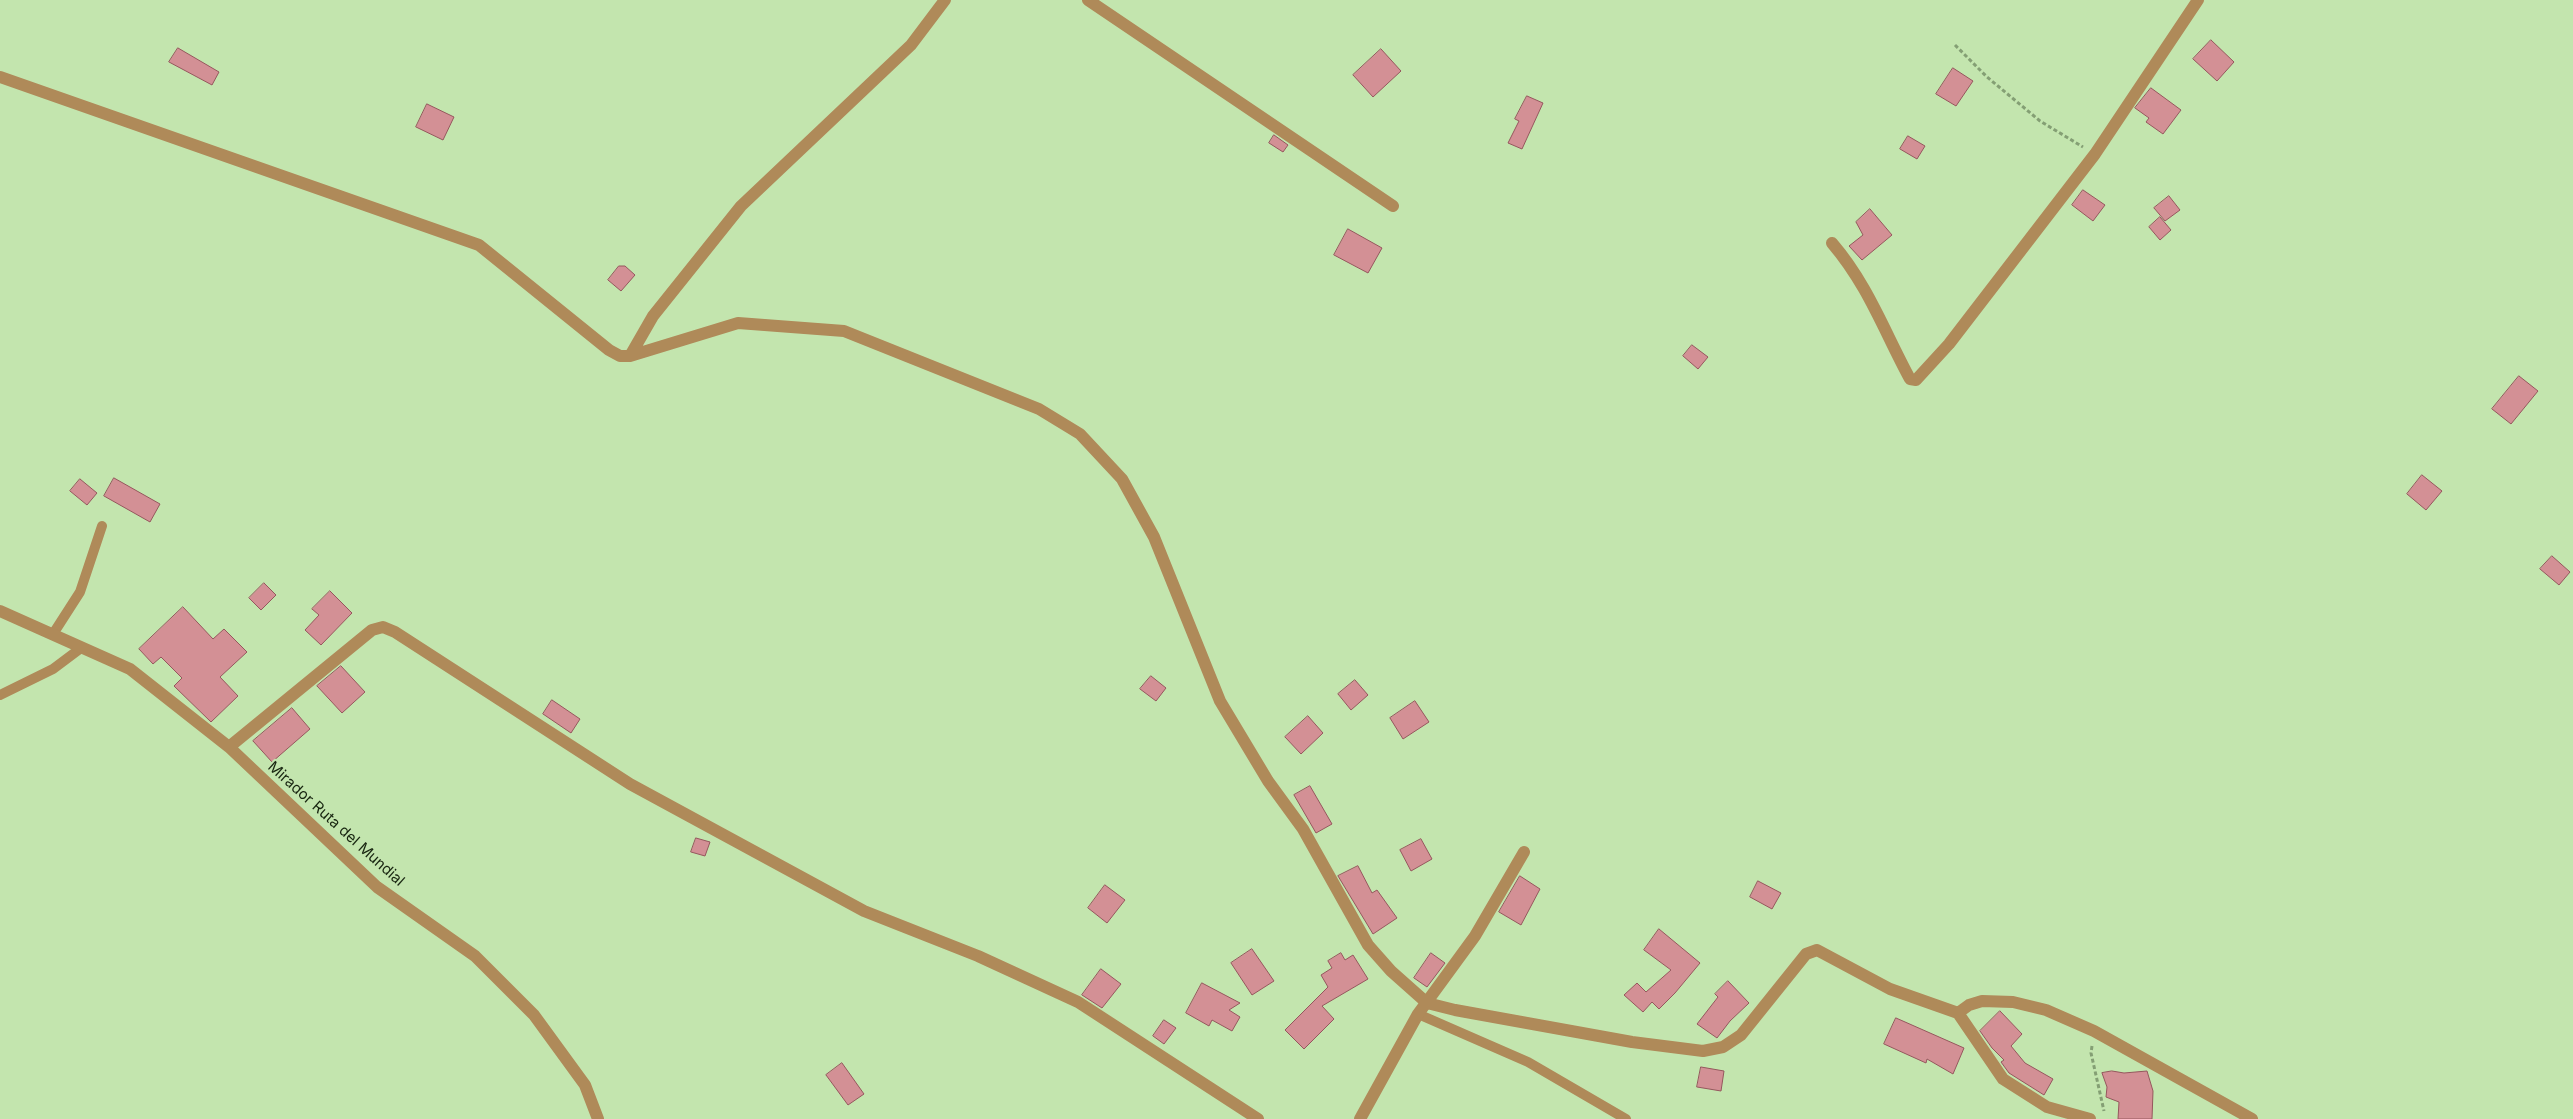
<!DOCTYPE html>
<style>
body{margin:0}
canvas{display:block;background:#c3e5ae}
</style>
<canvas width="2573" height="1119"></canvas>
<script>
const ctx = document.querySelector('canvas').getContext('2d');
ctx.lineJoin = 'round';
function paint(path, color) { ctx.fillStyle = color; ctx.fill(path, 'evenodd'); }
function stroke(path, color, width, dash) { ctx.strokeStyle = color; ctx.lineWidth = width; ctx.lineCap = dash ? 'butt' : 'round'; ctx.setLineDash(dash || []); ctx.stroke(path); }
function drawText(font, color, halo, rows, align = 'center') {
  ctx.font = font + ' Inter,sans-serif'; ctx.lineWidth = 4; ctx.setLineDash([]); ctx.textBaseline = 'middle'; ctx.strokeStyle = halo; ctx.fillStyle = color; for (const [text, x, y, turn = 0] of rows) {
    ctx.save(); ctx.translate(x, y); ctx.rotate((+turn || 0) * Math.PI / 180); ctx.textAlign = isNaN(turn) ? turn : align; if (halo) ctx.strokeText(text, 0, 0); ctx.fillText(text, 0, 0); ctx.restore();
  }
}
const building = new Path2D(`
 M2211,40L2234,62L2217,81L2193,59Z
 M178,48L219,72L212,85L169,62Z
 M1381,49L1401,71L1373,97L1353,75Z
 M1953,68L1973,81L1956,106L1936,94Z
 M2151,88L2181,110L2163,134L2146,122L2149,118L2135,108Z
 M1527,96L1543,103L1522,149L1508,143L1519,121L1515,119Z
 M427,104L454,117L443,140L416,127Z
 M1274,135L1288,145L1283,152L1269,143Z
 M1908,136L1925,146L1917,159L1900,149Z
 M2083,190L2105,205L2093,221L2072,205Z
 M2169,196L2180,210L2165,221L2154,208Z
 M1870,209L1892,235L1862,260L1849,246L1863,235L1856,222Z
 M2160,217L2171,230L2160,240L2149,227Z
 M1348,229L1382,248L1368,273L1334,255Z
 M619,266H625L635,275L621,291L608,280Z
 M1692,345L1708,357L1698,369L1683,356Z
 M2519,376L2538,391L2511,424L2492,409Z
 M2422,475L2442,491L2426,510L2407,494Z
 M114,478L160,504L150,522L104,496Z
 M80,479L97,493L87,505L70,491Z
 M2552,556L2570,572L2559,585L2540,569Z
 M264,583L276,595L261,610L249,598Z
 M330,591L352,613L321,645L305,630L319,615L312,609Z
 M183,607L213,639L224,629L247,652L220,677L238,696L211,722L174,686L182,678L161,657L153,664L139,649Z
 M341,666L365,692L342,713L317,686Z
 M1151,676L1166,688L1156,701L1140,689Z
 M1355,680L1368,695L1351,710L1338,694Z
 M552,700L580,719L571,733L543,714Z
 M1415,701L1429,722L1403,739L1390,718Z
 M292,708L310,729L272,762L253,741Z
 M1308,716L1323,733L1301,754L1285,737Z
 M1310,786L1332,824L1316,833L1294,795Z
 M696,838L710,842L705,856L691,852Z
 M1421,839L1432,859L1411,871L1400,850Z
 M1358,866L1372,893L1377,890L1397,918L1373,934L1338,876Z
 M1520,876L1540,889L1521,925L1499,912Z
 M1758,881L1781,893L1772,909L1750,897Z
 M1105,885L1125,900L1107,923L1088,908Z
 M1659,929L1700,963L1675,993L1659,1009L1652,1002L1643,1012L1624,995L1637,983L1646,992L1671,970L1644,950Z
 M1252,949L1274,981L1252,995L1231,963Z
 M1341,953L1345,960L1353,955L1368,979L1322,1006L1334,1019L1304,1049L1285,1030L1328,987L1321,975L1332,968L1328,961Z
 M1431,953L1445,963L1427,987L1414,978Z
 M1101,969L1121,984L1102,1008L1082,995Z
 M1728,981L1749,1003L1730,1021L1717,1038L1697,1024L1718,997L1715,994Z
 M1202,983L1240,1003L1229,1010L1240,1017L1232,1031L1212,1020L1209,1026L1186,1013Z
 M2000,1011L2022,1034L2011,1046L2025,1063L2053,1079L2044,1095L2009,1073L2001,1062L2004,1060L1992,1048L1980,1031Z
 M1896,1018L1964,1048L1953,1074L1927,1059L1926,1063L1884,1044Z
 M1164,1020L1176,1028L1164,1044L1153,1036Z
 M842,1063L864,1094L848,1105L826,1075Z
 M1701,1067L1724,1071L1721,1091L1697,1087Z
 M2112,1071L2124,1073L2147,1071L2153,1091L2152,1119H2118L2119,1102L2106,1097L2107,1087L2102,1073Z`);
const path = new Path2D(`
 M1955,45L1987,77L2040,121L2083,147
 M2092,1046L2091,1053L2104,1111`);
const service = new Path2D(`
 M53,634L80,592L102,526
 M0,695L53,669L81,648
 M1418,1014L1528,1062L1626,1119`);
const minor = new Path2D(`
 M1088,0L1393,206
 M0,77L479,245L609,350L620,356H630L738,323L844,331L1039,409L1080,434L1122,479L1154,537L1220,701L1268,781L1303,829L1368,945L1391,971L1427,1003L1455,1010L1632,1042L1703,1051L1723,1047L1741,1035L1806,954L1817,950L1890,989L1958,1013L2003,1079L2047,1107L2090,1119
 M1832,243C1868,285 1884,331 1910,379L1916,380L1949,344L2095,154L2198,0
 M630,356L653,316L741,206L911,45L945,0
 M0,611L130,669L229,747L377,887L475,956L534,1015L585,1085L598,1119
 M229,747L372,630L383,627L395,632L630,784L864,911L978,956L1078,1002L1258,1119
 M1958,1013L1969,1005L1982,1001L2013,1002L2046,1010L2094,1031L2252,1119
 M1360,1119L1418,1014L1475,936L1524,852`);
const streetNames = [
 ["Mirador Ruta del Mundial",336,824,42]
];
paint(building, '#d39095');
stroke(building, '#95575d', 1);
stroke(path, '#849f74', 3, [4, 2.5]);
stroke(service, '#af8a59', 10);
stroke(minor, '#af8a59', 12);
drawText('15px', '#182510', '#c3e5ae', streetNames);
</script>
